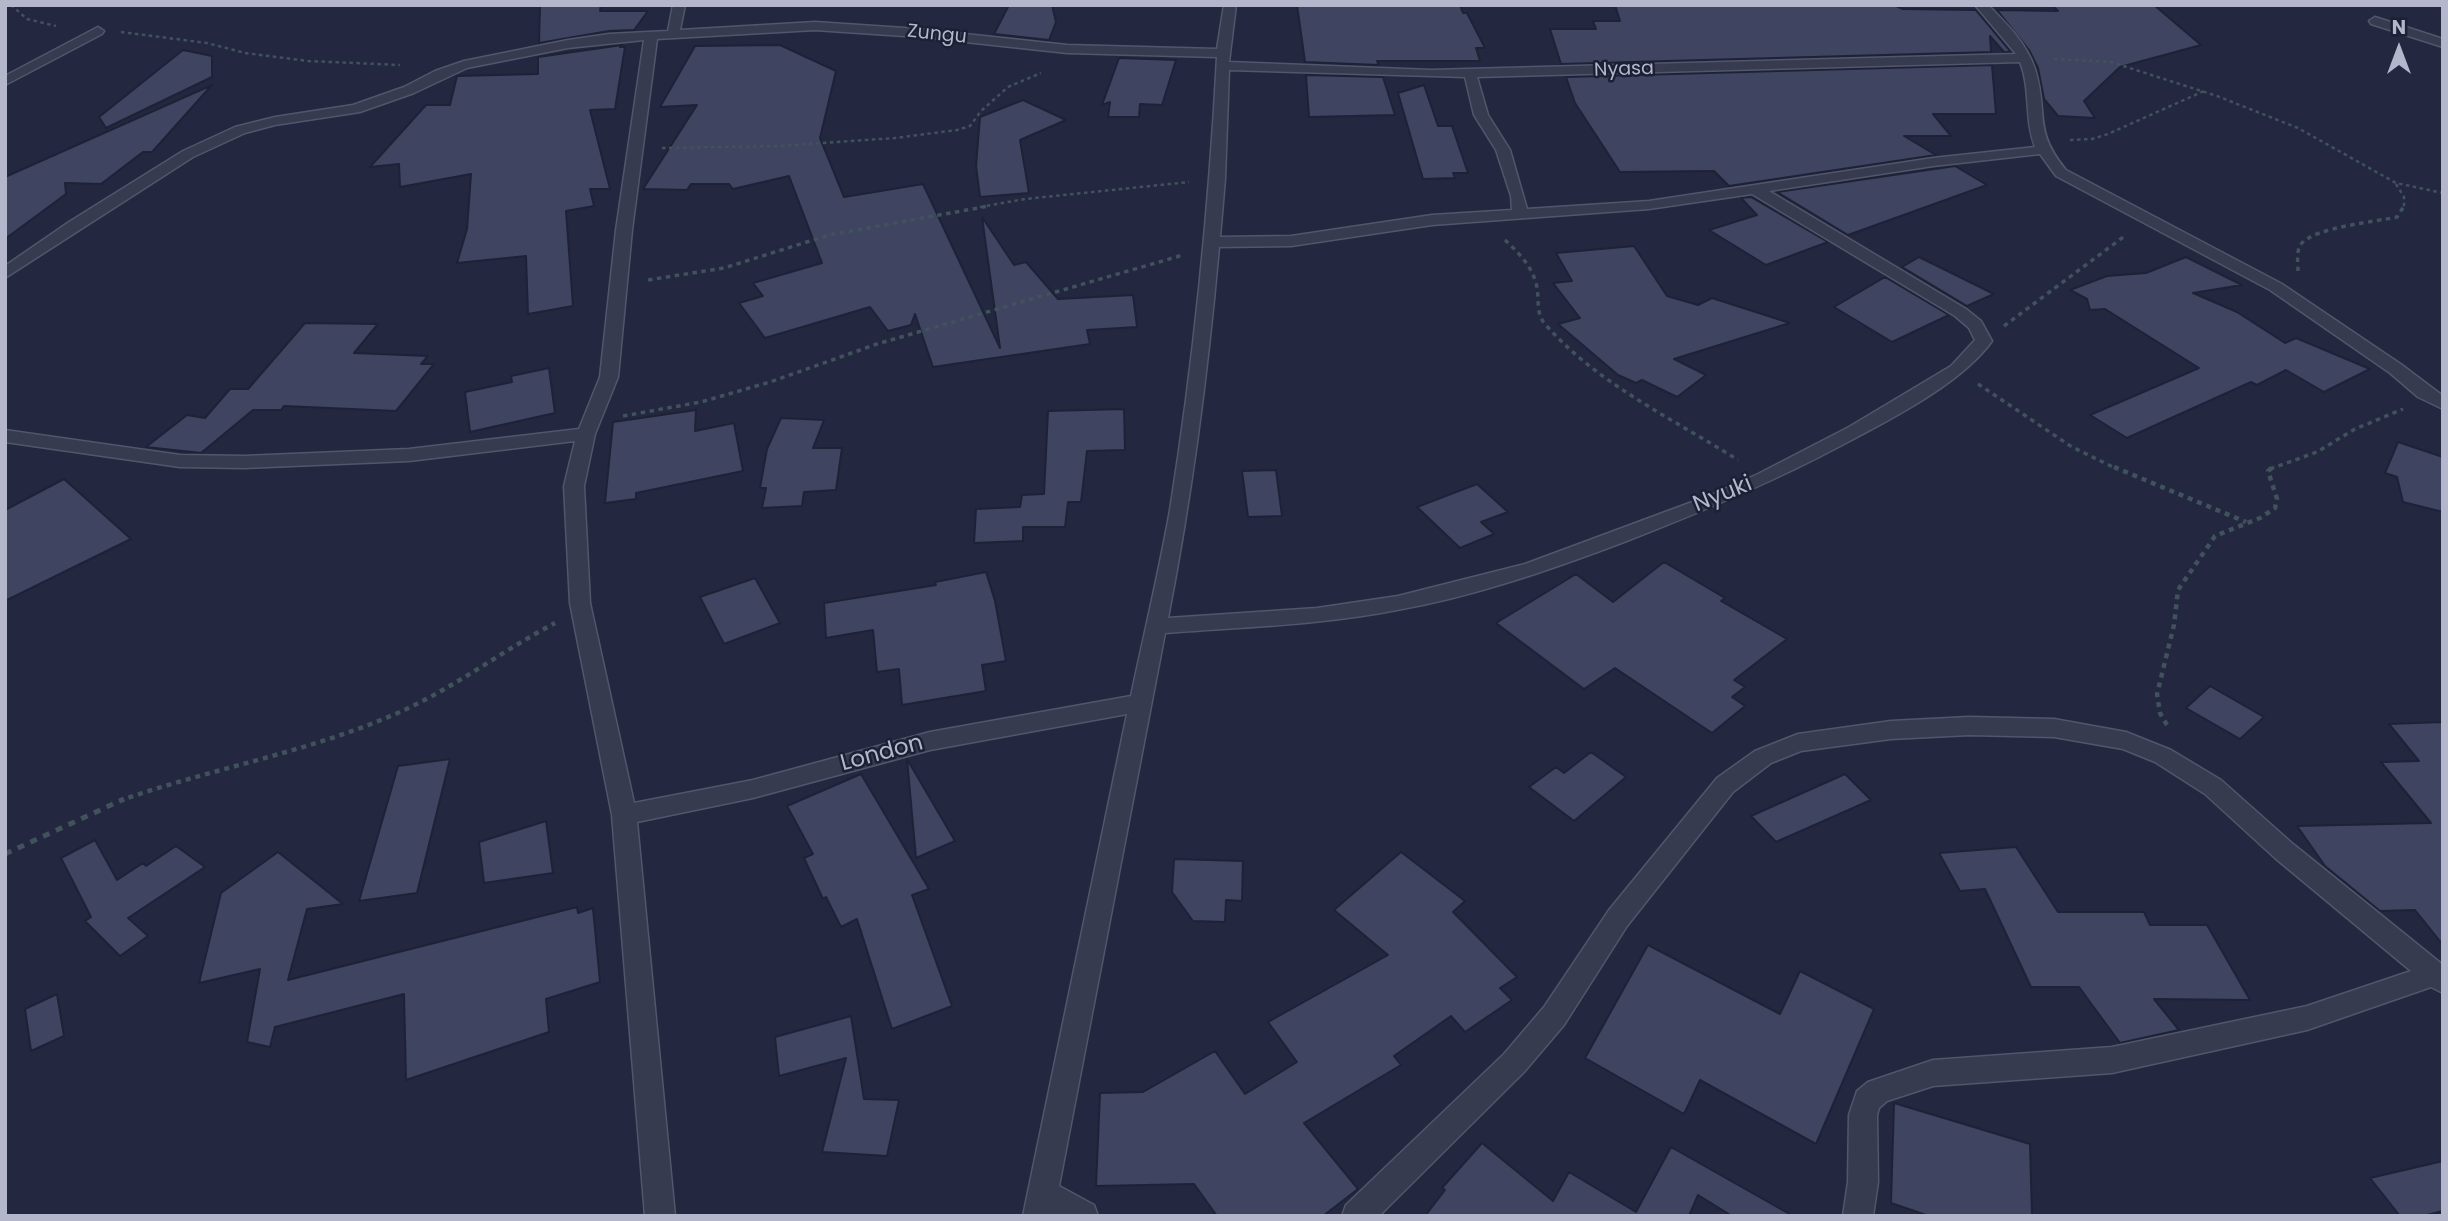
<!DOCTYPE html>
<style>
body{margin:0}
#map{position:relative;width:2448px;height:1221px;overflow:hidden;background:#232840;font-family:Poppins,sans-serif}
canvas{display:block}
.frame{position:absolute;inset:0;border:7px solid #b4b6cb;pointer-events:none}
.north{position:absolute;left:2364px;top:14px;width:70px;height:70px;-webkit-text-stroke:5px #1c2035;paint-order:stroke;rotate:0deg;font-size:19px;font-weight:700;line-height:28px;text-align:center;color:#b4b6cb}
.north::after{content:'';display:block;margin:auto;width:24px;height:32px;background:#b4b6cb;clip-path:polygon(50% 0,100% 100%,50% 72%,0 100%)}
</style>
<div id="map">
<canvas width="2448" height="1221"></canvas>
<div class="frame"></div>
<div class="north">N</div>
</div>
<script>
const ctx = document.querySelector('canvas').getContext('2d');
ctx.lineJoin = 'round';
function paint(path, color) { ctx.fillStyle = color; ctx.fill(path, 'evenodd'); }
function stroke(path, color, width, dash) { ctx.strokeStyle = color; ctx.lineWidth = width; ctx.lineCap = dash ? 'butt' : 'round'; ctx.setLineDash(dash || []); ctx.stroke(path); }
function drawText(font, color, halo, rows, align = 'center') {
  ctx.font = font + ' Poppins,sans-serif'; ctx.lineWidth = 5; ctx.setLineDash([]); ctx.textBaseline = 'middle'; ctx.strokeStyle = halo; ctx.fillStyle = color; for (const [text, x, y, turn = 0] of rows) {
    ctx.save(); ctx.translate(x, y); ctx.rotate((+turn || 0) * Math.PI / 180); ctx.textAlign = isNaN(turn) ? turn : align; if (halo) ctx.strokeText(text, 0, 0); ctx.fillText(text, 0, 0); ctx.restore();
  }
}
const building = new Path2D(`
 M540,5H601L600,11H648L634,30L609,31L539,43Z
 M1009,5H1052L1056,22L1049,40L994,34Z
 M1297,5H1460L1463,13H1467L1485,48H1476L1480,61H1377L1379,65L1305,62Z
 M1615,5H1894L1903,9L1976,10L2011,52H2004L1990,36L1991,52L1561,64L1550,29H1596L1593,21H1620Z
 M2052,5H2154L2201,45L2120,67L2084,101L2095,118L2058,116L2044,99L2038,68L2029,50L1997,10L2058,11Z
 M622,45L620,47H625L615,109L590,110L610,189H590L594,206L566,211L573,306L528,314L526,256L457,263L467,229L471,174L400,187L399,164L370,167L426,105H450L457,76L538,74V57Z
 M780,45L836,71L820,138L844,197L923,184L1000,348L982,217L1014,265L1026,262L1058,299L1133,295L1137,327L1087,330L1090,344L933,367L915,314L911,325L888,331L870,307L765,338L739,303L763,296L753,283L822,263L789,176L733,189L729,184H691L687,190L643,189L697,105L660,107L695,46Z
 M183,50L212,56V77L106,128L99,117Z
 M1119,58L1176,60L1162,105L1140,104L1139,117H1108L1110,102L1102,105Z
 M1992,65L1996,114H1933L1951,136H1904L1936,155L1729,186L1714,171L1620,172L1575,103L1566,77Z
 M1306,75L1383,77L1395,115L1309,117Z
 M212,85L152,152H143L101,184L65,183L66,194L5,239V177Z
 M1424,85L1438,126H1452L1468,173H1453L1455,178L1423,179L1398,93Z
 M1023,100L1066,120L1020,140L1029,193L980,197L976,166L980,117Z
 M1955,166L1987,185L1848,235L1777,192Z
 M1751,197L1828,242L1766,265L1709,230L1757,215L1741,198Z
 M1634,246L1667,296L1698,305L1712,298L1790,323L1674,359L1706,375L1677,397L1642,380L1636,383L1618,375L1558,324L1580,318L1553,283L1572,281L1556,253Z
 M1919,257L1994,294L1967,306L1902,267Z
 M2186,257L2242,285L2193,293L2237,312L2285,343L2296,338L2370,369L2324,392L2286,370L2257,385L2251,382L2127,438L2090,415L2199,368L2105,309L2090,310L2087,299L2070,290L2107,276L2146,273Z
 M1885,277L1949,315L1892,342L1834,307Z
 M305,323L378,324L354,353L428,356L421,364H434L396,411L284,406L281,410H253L201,453L146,447L187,415L205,418L230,389H248Z
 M549,368L555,413L470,432L465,392L512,382L511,376Z
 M1124,409L1125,450L1087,451L1081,502H1068L1065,527H1023V541L974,543L976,509L1020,507L1022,495L1044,494L1048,411Z
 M696,410L695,431L734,423L743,471L636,493V499L605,503L613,422Z
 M781,418L824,420L813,448H842L836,490L804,492L802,506L762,508L766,488H760L767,449Z
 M2398,442L2443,457V512L2403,502L2397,477L2385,473Z
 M1276,470L1282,516L1248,517L1242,471Z
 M64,479L131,539L5,601V510Z
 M1477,484L1508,512L1481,522L1494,534L1460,548L1417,507Z
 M1664,562L1725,598L1721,601L1787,639L1734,680L1745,687L1732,697L1745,706L1712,733L1615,668L1584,689L1496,623L1576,574L1613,602Z
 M986,572L995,601L1006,661L982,665L986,691L902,705L899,669L877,672L873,630L826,638L824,603L936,585L935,582Z
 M755,578L780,623L724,644L700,597Z
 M2210,686L2264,717L2240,739L2186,708Z
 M2443,722V945L2415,910L2380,911L2325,866L2297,826L2431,823L2381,762L2419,761L2389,724Z
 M1591,752L1626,777L1574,821L1529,787L1556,767L1564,773Z
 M450,759L417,893L359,901L398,766Z
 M907,759L955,841L916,858Z
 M861,774L929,889L912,895L952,1006L892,1029L857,919L841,927L826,897L823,899L804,858L813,854L787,806Z
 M1845,774L1871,800L1776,842L1751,816Z
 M546,821L553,873L484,883L479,842Z
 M95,840L117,880L143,863L146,866L176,846L205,867L128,918L148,936L120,956L85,921L91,917L61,858Z
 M2016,847L2058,912H2144L2150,925H2207L2250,1000L2154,999L2179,1030L2120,1043L2079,987H2031L1985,889L1960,891L1939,853Z
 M278,852L343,904L307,909L288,980L577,907L578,913L593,908L600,982L546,999L549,1032L406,1080L404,994L275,1027L270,1047L247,1042L260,969L199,983L221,893Z
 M1401,852L1465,901L1453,912L1517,977L1500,988L1512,1000L1465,1032L1451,1016L1394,1056L1401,1065L1304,1123L1358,1189L1323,1216H1217L1194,1184L1096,1186L1100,1093L1143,1092L1215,1051L1245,1094L1297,1062L1268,1022L1388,955L1334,910Z
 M1174,859L1243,861L1242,901L1226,900L1225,922L1193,921L1172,892Z
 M1648,945L1780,1014L1800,971L1874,1009L1816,1144L1700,1080L1684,1114L1585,1058Z
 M57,994L64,1036L31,1051L25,1009Z
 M851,1016L864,1099L899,1100L887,1156L822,1152L846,1058L779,1076L775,1037Z
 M1894,1103L2030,1144L2032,1216H1929L1891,1203Z
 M1482,1143L1553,1201L1569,1172L1636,1212L1671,1147L1793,1216H1732L1698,1195L1689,1216H1425L1445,1190L1442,1188Z
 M2443,1161V1211L2423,1216H2400L2370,1178Z`);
const pathFar3 = new Path2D(`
 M11,5L27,19L56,26
 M121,32L207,43L245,53L308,61L400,65
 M2054,59L2111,62L2217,96L2298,128L2396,183L2443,193
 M2070,140L2092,139L2108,134L2204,91
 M662,148L779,146L895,138L957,130L970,126L981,111L1008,87L1041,73
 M2396,184L2404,197V207
 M980,207L1025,199L1189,182`);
const pathFar2 = new Path2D(`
 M1505,240C1518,252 1531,265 1536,283C1540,297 1535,313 1545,324C1596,383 1673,419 1738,460
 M2298,271C2298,263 2296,251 2301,244C2315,227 2375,222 2397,217L2404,206
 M648,280L724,268L829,235L989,206
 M2004,326L2126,235
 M1978,384L2072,447L2117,469
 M623,416L701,402L770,382L877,344L1183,255
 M2270,469L2317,452L2355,429L2403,409`);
const pathFar1 = new Path2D(`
 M2114,467L2246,522
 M2167,725L2160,713L2157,694L2174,625L2178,590L2215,536L2260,518L2275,508L2277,499L2268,471L2273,467
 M119,801C209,769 305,753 393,715C450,691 500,652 555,623`);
const path = new Path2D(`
 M5,854L124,799`);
const minor = new Path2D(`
 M673,5H685L680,30L815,22L919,29L1067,45L1217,49L1224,5H1236L1229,62L1431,70L2016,54L1975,5H1988C2007,24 2027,44 2035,69C2049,113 2032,129 2066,170L2282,284L2402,365L2443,396V409L2418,397L2390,373L2270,290L2056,176L2040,154L1933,166L1769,191L1966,309L1981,321L1992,341C1961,384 1889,420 1842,445C1771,483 1699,513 1624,542C1550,570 1475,596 1397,610C1321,625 1243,627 1165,633L1059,1186L1094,1205L1098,1216H1023L1127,714L930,750L753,798L637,822L675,1216H645L612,815L570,603L564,486L575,441L409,461L244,468L180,467L5,442V430L180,455L244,456L409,449L579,429L600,377L616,230L644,40L568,48L467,68L414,93L360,112L275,125L245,133L193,157L5,278V266L69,222L183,151L235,127L275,117L353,105L404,87L435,71L464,61L568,40L609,34L668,31ZM815,30L919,37L1067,53L1217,57C1209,209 1194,359 1170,510C1159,572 1144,634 1131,696L930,732L753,780L634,803L590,603L584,486L595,434L618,377L632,230L657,39ZM2020,62C2031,89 2024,119 2035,147L1933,158L1649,201L1527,209L1510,150L1488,115L1477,77ZM1229,70L1465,77L1474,115L1496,150L1511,196L1512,210L1432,215L1291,236L1220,237L1225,179ZM1752,194L1955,316L1969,328L1975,340L1951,366L1849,427L1758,474L1711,495L1525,564L1398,596L1317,608L1168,618C1192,495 1208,371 1219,247L1291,246L1432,225L1649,209Z
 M2375,17L2443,39V47L2371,24L2369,21Z
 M98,27L104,31L102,34L5,85V76Z
 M1969,717L2054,719L2126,732L2171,750L2221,780L2293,844L2443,965V993L2431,987L2307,1030L2112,1073L1933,1086L1887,1101L1879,1108L1877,1115L1878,1182L1873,1216H1843L1848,1182L1849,1115L1857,1091L1868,1082L1933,1060L2112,1047L2307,1006L2411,971L2275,858L2205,794L2155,762L2123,749L2054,737L1969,735L1891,739L1801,751L1771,763L1733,792L1627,926L1564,1025L1524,1072L1379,1216H1342L1346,1205L1504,1054L1544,1007L1609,910L1717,778L1755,751L1798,734L1891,721Z`);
const farStreetnames = [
 ["Zungu",937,35,6],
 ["Nyasa",1624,70,-2]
];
const streetNames = [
 ["Nyuki",1723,495,-22],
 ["London",882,754,-15]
];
paint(building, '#3f4460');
stroke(building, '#1e2237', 2);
stroke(minor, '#52566b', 3);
stroke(pathFar3, '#40525b', 2.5, [3.5, 3.5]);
stroke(pathFar2, '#40525b', 3.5, [4.5, 4.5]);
stroke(pathFar1, '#40525b', 4.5, [5, 5]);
stroke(path, '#40525b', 5, [7, 7]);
paint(minor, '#373b50');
drawText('19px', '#b4b6cb', '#1c2035', farStreetnames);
drawText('23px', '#b4b6cb', '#1c2035', streetNames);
</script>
